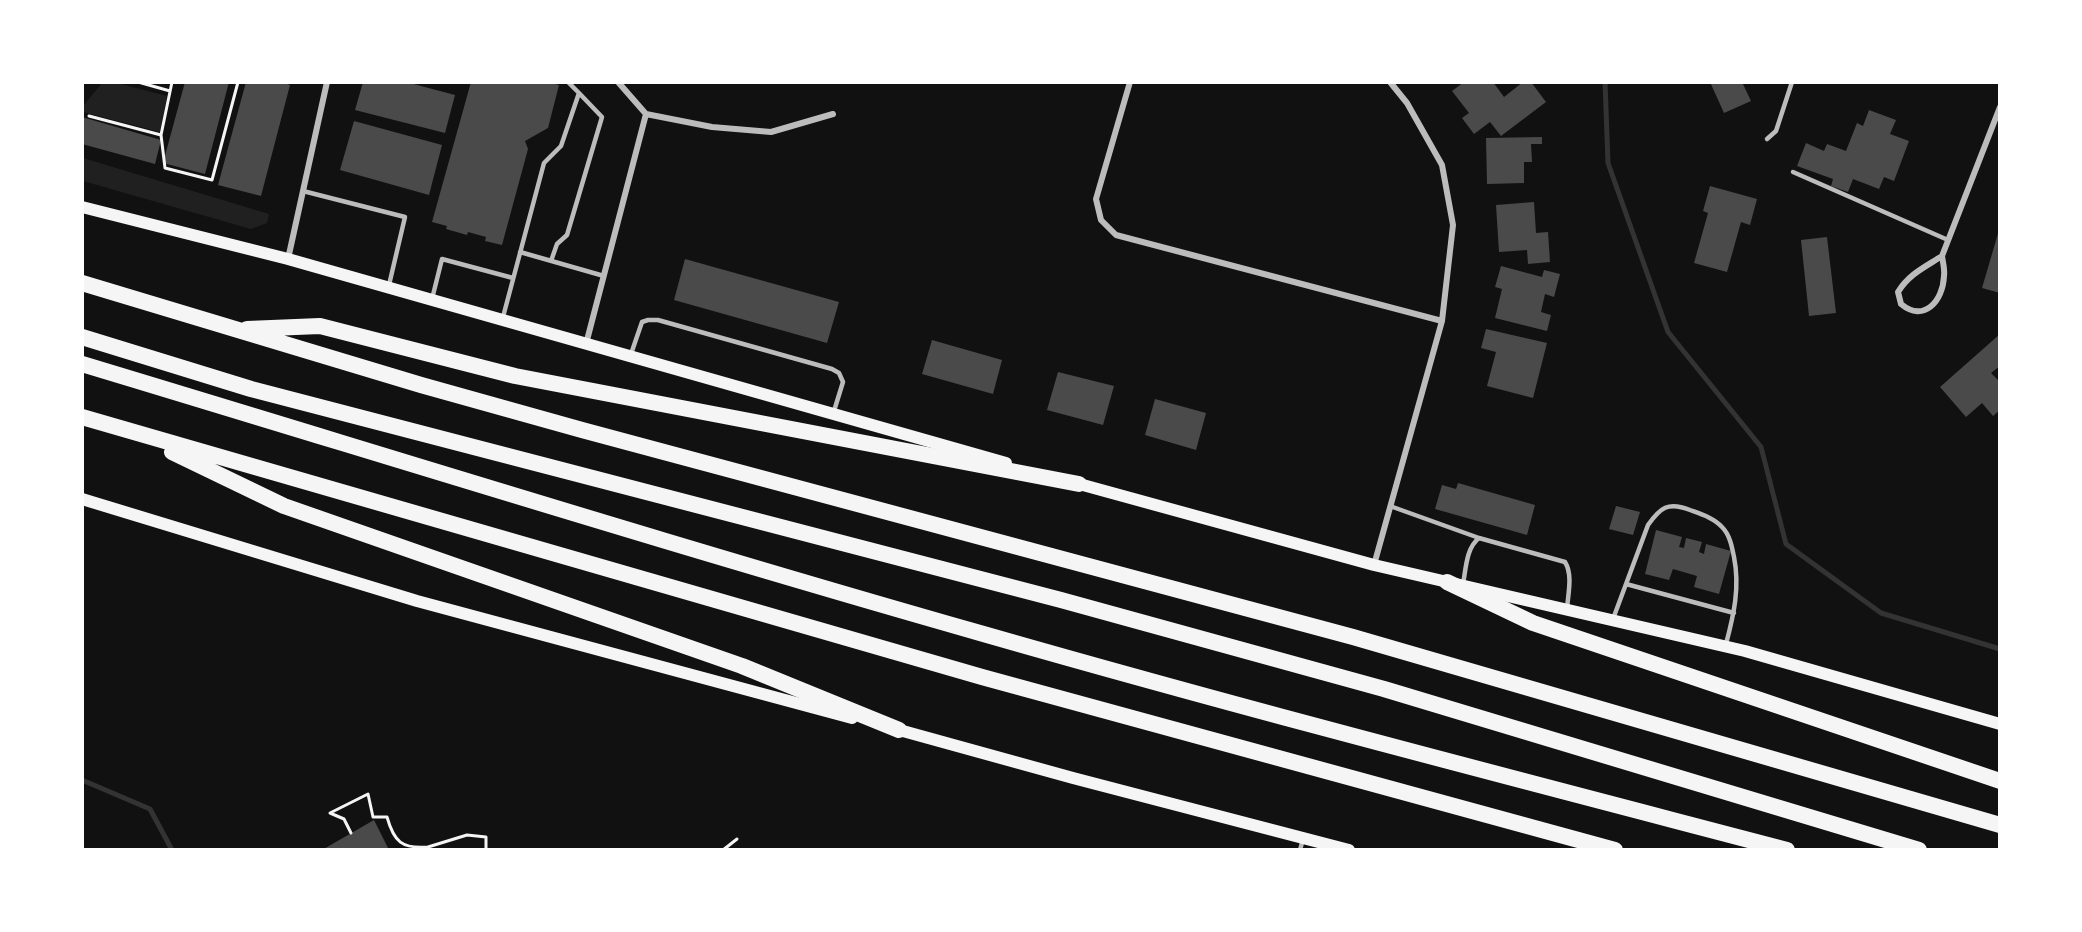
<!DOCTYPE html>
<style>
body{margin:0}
#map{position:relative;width:2082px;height:932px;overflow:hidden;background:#111;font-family:Poppins,sans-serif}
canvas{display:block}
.frame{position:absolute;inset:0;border:84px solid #fff;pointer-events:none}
</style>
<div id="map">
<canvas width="2082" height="932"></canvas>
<div class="frame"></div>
</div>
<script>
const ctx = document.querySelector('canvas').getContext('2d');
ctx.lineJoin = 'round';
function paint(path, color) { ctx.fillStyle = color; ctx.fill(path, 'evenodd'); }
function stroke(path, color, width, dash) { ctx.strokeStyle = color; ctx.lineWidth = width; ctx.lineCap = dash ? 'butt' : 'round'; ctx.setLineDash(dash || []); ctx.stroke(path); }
const green = new Path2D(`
 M102,83H117L167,96L160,132L83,112V106Z
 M83,158L269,214L267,223L251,229L83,181Z`);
const stream = new Path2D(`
 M1605,82L1608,163L1668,332L1761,447L1786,544L1881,613L2000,649
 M82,780L150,809L172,850`);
const building = new Path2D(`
 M185,82H229L205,174L163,163Z
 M246,82H282L290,85L261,196L218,185Z
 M363,82H406L455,95L445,133L355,110Z
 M471,82H548L559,85L548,128L525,141L528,149L502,245L485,241L486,237L468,232L467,235L446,229L447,226L432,222Z
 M1464,82H1493L1504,97L1523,82H1531L1546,102L1501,136L1490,122L1474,134L1462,118L1469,113L1452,91Z
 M1710,82H1742L1751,101L1724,113Z
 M1869,110L1896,120L1890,134L1909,141L1894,181L1884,177L1879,189L1853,179L1848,192L1831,186L1833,179L1797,166L1806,143L1824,151L1827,144L1846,151L1857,123L1863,126Z
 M82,117L161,140L155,164L82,144Z
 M354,121L442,145L429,195L340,170Z
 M1542,137V144H1531L1532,162H1524V183L1487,184L1486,138Z
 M1710,186L1757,199L1750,225L1741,222L1727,272L1694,263L1708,213L1703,211Z
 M1534,202L1536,233L1548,232L1550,262L1528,264L1527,250L1499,252L1496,205Z
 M1999,230H2000V293L1982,288Z
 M1827,237L1836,313L1809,316L1801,240Z
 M685,259L839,302L827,343L674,300Z
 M1501,266L1542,277L1544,270L1560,274L1554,297L1545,294L1541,312L1551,315L1547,331L1495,318L1502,289L1495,287Z
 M1486,329L1547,343L1533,398L1487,386L1496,352L1481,348Z
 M2000,334V366L1991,373L2000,382V410L1993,416L1982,403L1966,417L1940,387Z
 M932,340L1002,360L993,394L922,374Z
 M1058,372L1114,386L1103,425L1047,410Z
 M1155,399L1206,413L1196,450L1145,435Z
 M1458,483L1535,505L1527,535L1435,509L1442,485L1456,489Z
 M1616,506L1640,512L1633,535L1609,529Z
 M1656,530L1682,537L1679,547L1684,548L1686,538L1702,542L1699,552L1704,554L1706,544L1731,551L1719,594L1694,587L1697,576L1673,569L1669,580L1645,574Z
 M374,820L389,850H322Z`);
const path = new Path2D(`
 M138,82L170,91
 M89,116L161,135L172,82
 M161,135L165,168L212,180L238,82
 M351,833L344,819L330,813L368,794L373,817H387C394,842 402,849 428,847
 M429,850L428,847L467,835L486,837V850
 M723,850L737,839`);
const service = new Path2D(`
 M1767,139L1776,131L1792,82
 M1793,172L1948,240
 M303,191L405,217L389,285
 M520,252L604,276
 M551,261L557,244L567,235L602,117L579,93
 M432,299L442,259L513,278
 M503,317L544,163L561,146L579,93L568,82
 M631,354L642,322L648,320H658L832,369L839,373L843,382L834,411
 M1390,506L1479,538
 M1463,584C1466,569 1466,548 1479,538L1565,562C1573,575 1568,594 1567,609
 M1626,584L1734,613
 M1613,619L1648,525C1660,508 1668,501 1690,510C1701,514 1714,518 1722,527C1730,535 1732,547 1734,557C1740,587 1734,614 1726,644
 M1300,850L1303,839`);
const minor = new Path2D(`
 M618,82L646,114
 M1130,82L1096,199L1101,220L1116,235L1442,321
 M646,114L712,127L771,132L833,114
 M1942,256C1925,267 1909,274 1898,292L1901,304C1924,323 1943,301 1944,276C1945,270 1943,263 1942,256L2000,107
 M288,259L327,82
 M586,344L646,114
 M1374,565L1442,321L1453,225L1442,165L1407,103L1390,82`);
const secondary = new Path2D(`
 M82,207L288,259L1006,463
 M1072,482L1374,565L1745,651L2000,724
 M82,499L417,601L852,718
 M892,728L1073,778L1349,850`);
const motorway = new Path2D(`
 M82,283L421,385L582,430L1353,637L2000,825
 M247,329L320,326L515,376L1079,484
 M82,337L251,389L1061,600L1384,689L1919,850
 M82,364C384,455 684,549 987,635C1252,711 1520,780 1787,850
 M82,417L982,677L1615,850
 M172,452L284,506L742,666L899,730
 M1447,582L1533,623L2000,781`);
paint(green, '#202020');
stroke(stream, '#333', 5);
paint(building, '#4a4a4a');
stroke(path, '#f5f5f5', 3);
stroke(service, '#bcbcbc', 4.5);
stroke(minor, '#bcbcbc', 6);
stroke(secondary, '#f5f5f5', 12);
stroke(motorway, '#f5f5f5', 16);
</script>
